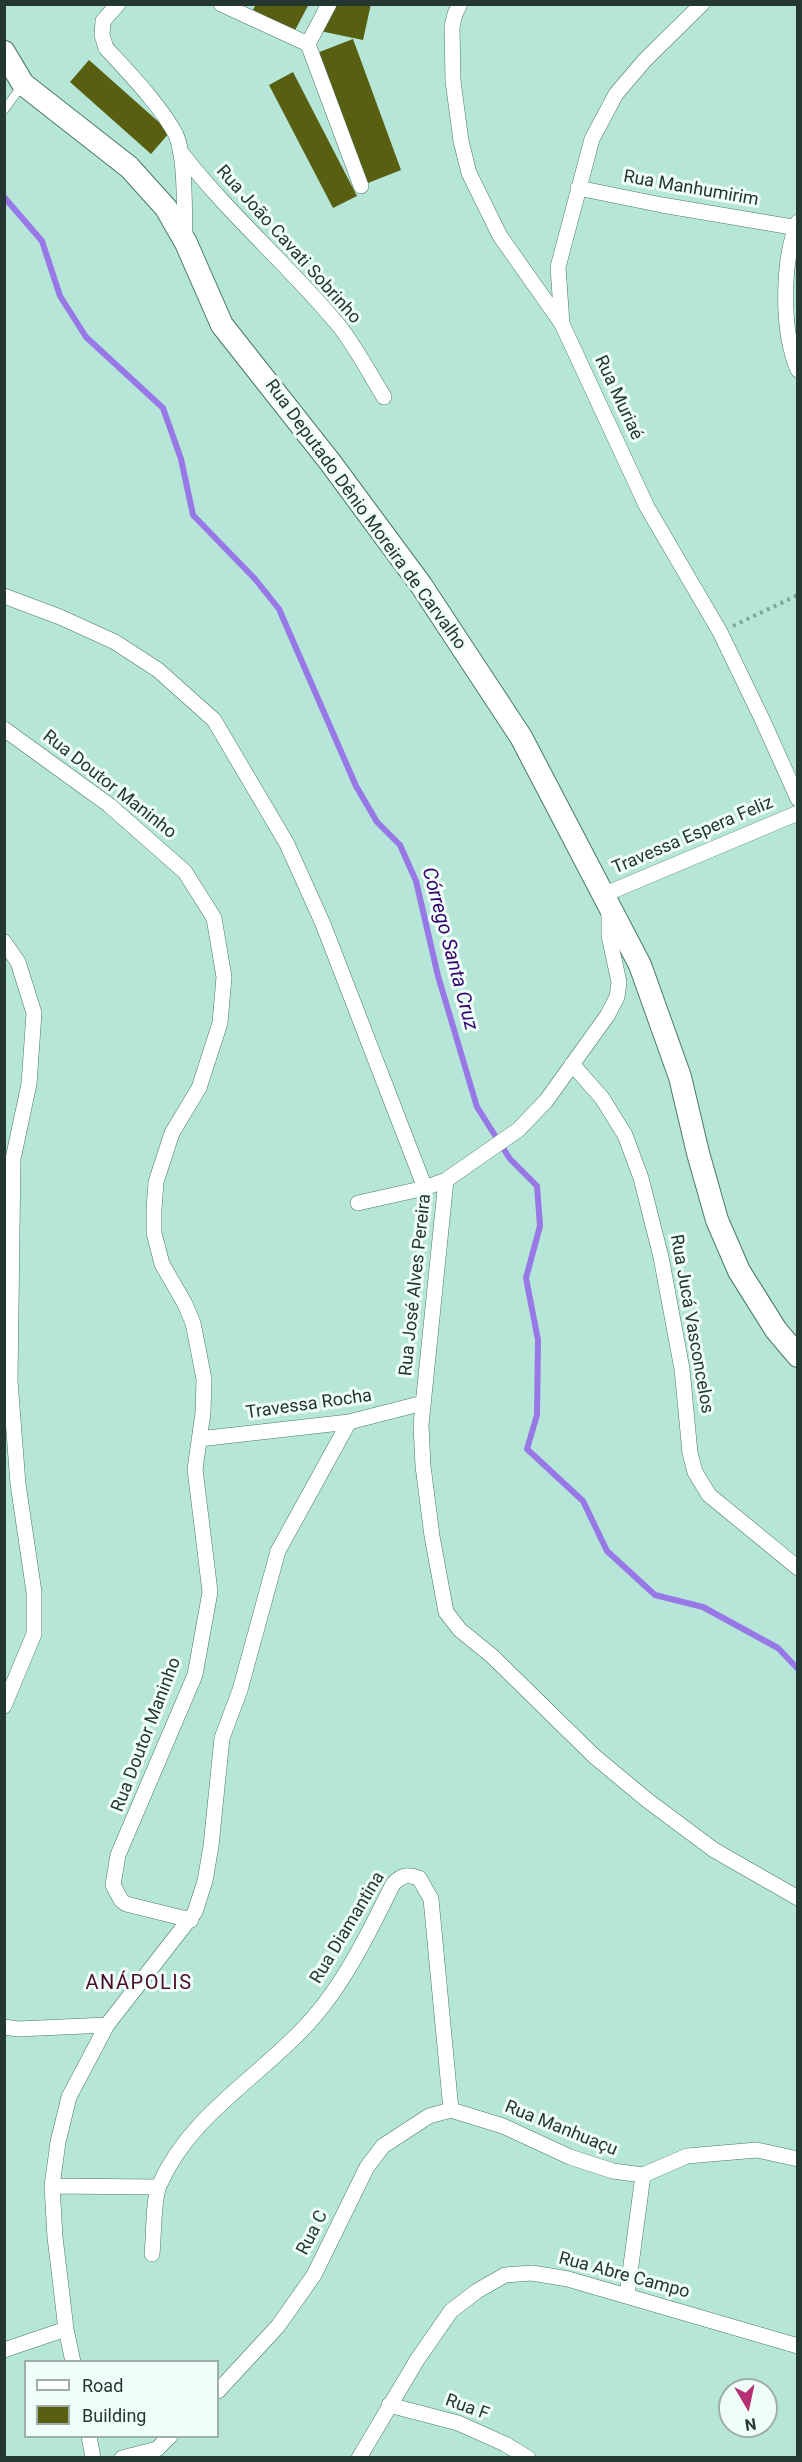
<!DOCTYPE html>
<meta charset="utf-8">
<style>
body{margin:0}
#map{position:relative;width:802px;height:2462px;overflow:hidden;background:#b5e6d7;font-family:Roboto,sans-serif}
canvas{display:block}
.frame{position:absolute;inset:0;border:6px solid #243732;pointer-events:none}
.legend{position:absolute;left:24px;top:2360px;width:195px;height:78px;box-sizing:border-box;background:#f0fefa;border:2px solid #9eaeaa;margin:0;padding:8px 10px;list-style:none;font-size:18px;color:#243732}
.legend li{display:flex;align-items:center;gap:12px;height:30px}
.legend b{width:30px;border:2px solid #9eaeaa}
.north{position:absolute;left:718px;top:2378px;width:60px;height:60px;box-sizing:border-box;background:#f0fefa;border:2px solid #9eaeaa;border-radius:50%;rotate:171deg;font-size:16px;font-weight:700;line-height:24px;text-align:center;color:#243732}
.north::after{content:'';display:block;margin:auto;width:21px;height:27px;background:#b73073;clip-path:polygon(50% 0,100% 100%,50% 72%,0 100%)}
</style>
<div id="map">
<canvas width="802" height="2462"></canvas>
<div class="frame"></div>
<ul class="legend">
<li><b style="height:8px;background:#fff"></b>Road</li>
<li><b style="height:16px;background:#585f10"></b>Building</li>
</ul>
<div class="north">N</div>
</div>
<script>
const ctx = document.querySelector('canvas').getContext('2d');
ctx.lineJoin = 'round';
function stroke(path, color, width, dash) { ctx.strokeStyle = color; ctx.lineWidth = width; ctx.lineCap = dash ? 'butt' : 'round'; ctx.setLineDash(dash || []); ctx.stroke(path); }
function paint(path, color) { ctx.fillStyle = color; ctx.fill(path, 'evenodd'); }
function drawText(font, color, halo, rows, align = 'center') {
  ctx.font = font + ' Roboto,sans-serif'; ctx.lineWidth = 6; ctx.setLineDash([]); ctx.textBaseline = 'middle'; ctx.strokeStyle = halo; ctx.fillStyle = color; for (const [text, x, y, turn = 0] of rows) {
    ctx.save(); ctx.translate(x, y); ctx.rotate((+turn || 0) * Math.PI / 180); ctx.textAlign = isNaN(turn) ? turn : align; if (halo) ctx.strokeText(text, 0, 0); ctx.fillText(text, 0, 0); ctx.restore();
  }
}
const stream = new Path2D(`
 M4,197L42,241L60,296L86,337L163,408L181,459L193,515L255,579L279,609L356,786L377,822L400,845L416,881L438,976L477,1107L510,1159L537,1186L540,1226L526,1278L538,1340L537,1415L527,1449L583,1501L607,1551L655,1595L703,1607L778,1648L798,1669`);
const building = new Path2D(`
 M256,4H309L294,32L253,10Z
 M334,4H371L363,40L320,31Z
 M353,39L401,170L368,183L317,53Z
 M89,60L170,132L151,154L70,82Z
 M293,72L357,196L333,208L269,85Z`);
const path = new Path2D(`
 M733,626L798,595`);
const lane = new Path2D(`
 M4,110L21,87`);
const street = new Path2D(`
 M118,4L103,21L102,35L106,48C128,72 162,107 176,135C186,158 184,211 185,237
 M221,4L308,44L361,186
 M460,4L455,14L452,27L453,81L461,141L469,173L500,236L562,324L647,507L720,632L762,719L798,799
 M308,44L329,4
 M180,151C229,215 290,266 340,327C356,348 370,374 384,397
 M578,188L662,205L798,228
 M798,222C782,260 781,331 798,370
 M562,324L558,267L592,139L616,94L645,60L702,4
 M4,596L60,617L115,642L158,670L214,720L287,844L323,924L425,1188L446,1180L518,1130L546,1101L607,1016L617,997L619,982L609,936V910
 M4,729L109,805L185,872L214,918L224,977L220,1023L199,1088L172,1133L156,1182L154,1209V1233L162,1264L185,1304L193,1323L204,1379L203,1413L195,1469L210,1592L195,1675L118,1855L113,1885L121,1900L126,1904L191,1920
 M603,895L798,813
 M4,942L18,962L34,1013L29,1084L13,1159L10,1381L18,1484L34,1592V1634L4,1706
 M572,1064L602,1098L625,1135L641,1178L661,1257L682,1369L690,1453L695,1472L709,1495L798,1568
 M446,1180L421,1425L423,1466L432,1536L446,1612L460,1630L492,1656L594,1756L647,1800L714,1850L798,1898
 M358,1203L425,1188
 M199,1439L349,1422L423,1403
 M4,2027L18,2029L107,2025
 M451,2110L503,2126L570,2157L613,2171L643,2175L687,2156L757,2150L798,2159
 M52,2186L158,2187
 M152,2254C154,2237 153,2200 159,2186C190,2113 264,2075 313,2018C347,1979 370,1930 393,1884C402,1875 407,1874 419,1878L431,1899L451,2110
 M627,2295L643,2175
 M4,2350L66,2329
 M73,2362L66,2329L55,2237L52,2186L58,2142L69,2097L107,2025L195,1912L205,1881L211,1846L222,1738L240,1690L278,1551L349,1422
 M218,2391L278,2326L314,2275L367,2167L383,2146L429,2116L451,2110
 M389,2405L458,2423L505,2444L528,2458
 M89,2436L93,2458
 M122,2458L157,2449L170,2436
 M359,2458L417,2360L451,2311L477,2291L505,2275L532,2273L568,2279L798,2346`);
const secondary = new Path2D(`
 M4,52L23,84L129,167L166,208L186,243L222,325L330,462L421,585L521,737L640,965L680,1077L698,1153L717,1220L739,1271L776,1330L798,1356`);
const streetNames = [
 ["Rua Manhumirim",691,189,10],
 ["Rua João Cavati Sobrinho",288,245,48],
 ["Rua Muriaé",618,398,65],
 ["Rua Deputado Dênio Moreira de Carvalho",365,515,54],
 ["Rua Doutor Maninho",109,785,38],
 ["Travessa Espera Feliz",693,836,-23],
 ["Rua José Alves Pereira",416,1285,-84],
 ["Rua Jucá Vasconcelos",691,1324,80],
 ["Travessa Rocha",309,1405,-8],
 ["Rua Doutor Maninho",147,1735,-69],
 ["Rua Diamantina",348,1928,-59],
 ["Rua Manhuaçu",561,2129,22],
 ["Rua C",313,2233,-63],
 ["Rua Abre Campo",624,2276,15],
 ["Rua F",467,2408,20]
];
const waterNames = [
 ["Córrego Santa Cruz",449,949,75]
];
const neighbourhoodNames = [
 ["ANÁPOLIS",139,1984]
];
stroke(stream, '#9878e7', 6);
paint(building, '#585f10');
stroke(lane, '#4b786c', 9);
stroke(street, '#4b786c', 16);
stroke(secondary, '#4b786c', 24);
stroke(path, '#7fa599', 4, [3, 4.5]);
stroke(lane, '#fff', 8);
stroke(street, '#fff', 15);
stroke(secondary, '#fff', 22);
drawText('18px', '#243732', '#f0fefa', streetNames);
drawText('italic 20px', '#36056e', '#f0fefa', waterNames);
ctx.letterSpacing = '1.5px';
drawText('20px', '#4d0c2c', '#f0fefa', neighbourhoodNames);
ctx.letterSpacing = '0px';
</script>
